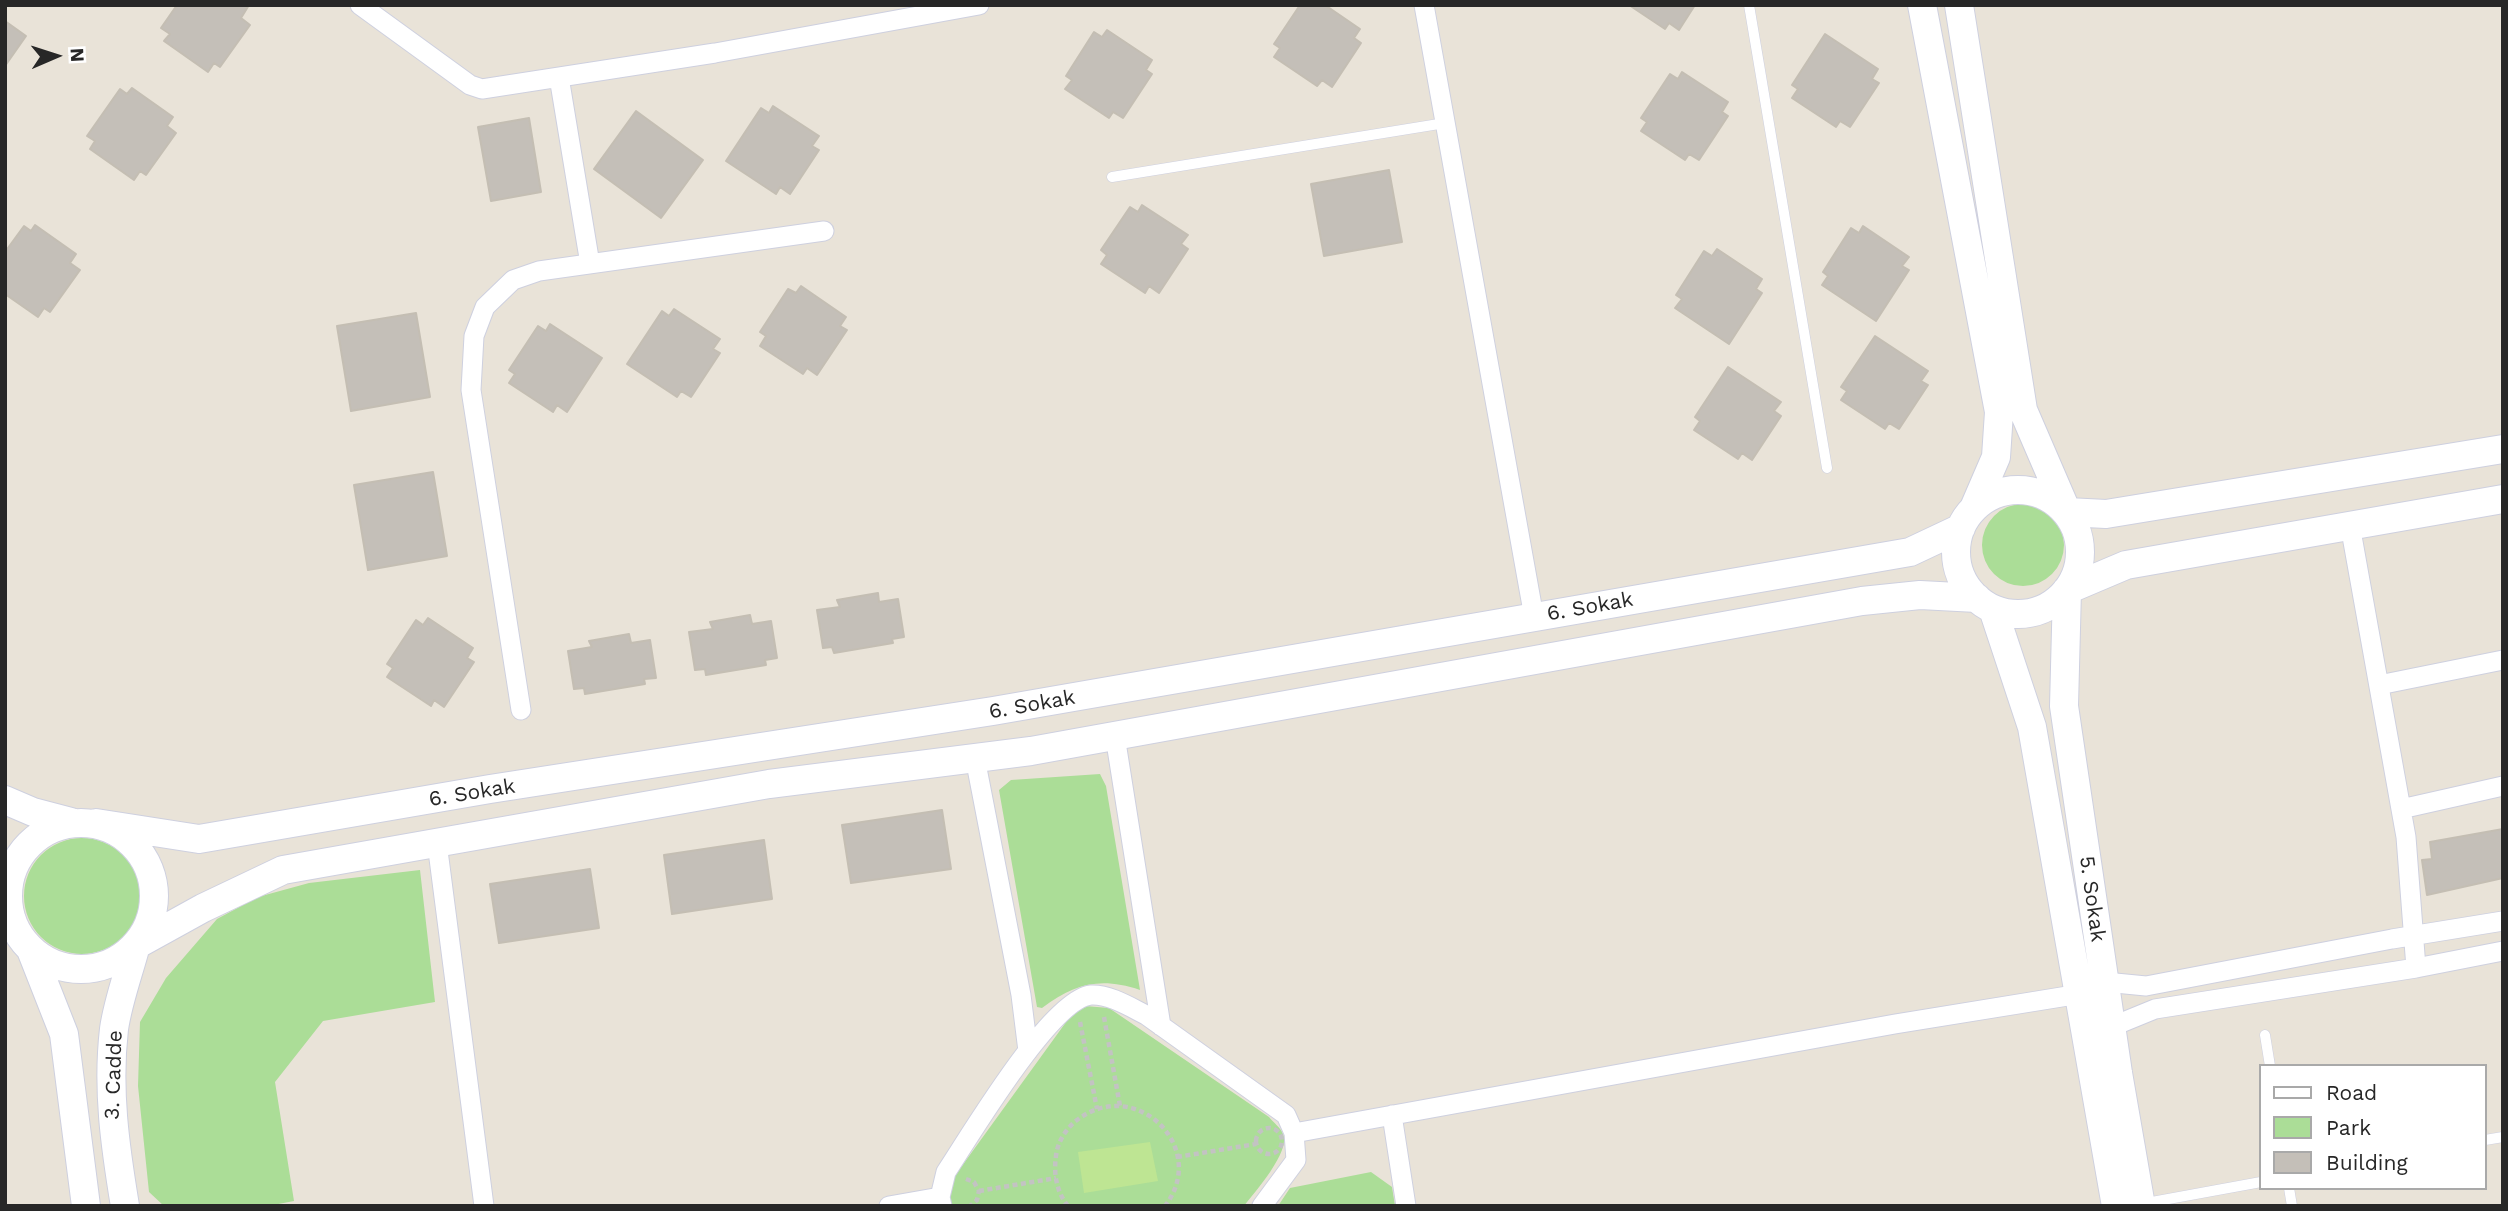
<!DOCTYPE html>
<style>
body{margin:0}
#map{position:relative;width:2508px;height:1211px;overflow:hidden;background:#e9e3d8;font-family:"Work Sans",sans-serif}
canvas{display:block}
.frame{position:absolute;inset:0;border:7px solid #272727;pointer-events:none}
.legend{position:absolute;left:2259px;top:1064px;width:228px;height:126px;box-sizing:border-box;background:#fff;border:2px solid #a9a9a9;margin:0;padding:9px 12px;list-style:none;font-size:21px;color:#272727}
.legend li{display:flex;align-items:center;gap:14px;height:35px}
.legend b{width:35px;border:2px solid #a9a9a9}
.north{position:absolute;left:21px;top:21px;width:70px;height:70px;-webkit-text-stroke:5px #fff;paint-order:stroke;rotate:87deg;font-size:19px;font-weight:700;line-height:28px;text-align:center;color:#272727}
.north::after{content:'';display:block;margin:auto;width:24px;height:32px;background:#272727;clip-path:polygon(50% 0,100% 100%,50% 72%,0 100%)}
</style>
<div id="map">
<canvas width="2508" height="1211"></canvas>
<div class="frame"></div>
<ul class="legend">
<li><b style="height:9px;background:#fff"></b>Road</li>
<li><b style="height:19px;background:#abdd97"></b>Park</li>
<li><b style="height:19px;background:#c4bfb8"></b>Building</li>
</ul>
<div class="north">N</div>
</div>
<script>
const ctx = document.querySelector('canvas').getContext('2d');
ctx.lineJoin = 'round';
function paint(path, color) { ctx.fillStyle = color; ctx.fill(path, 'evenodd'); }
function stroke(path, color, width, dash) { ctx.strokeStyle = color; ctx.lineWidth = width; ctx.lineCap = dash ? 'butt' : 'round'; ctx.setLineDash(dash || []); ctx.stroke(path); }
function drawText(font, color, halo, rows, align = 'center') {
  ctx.font = font + ' "Work Sans",sans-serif'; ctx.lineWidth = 5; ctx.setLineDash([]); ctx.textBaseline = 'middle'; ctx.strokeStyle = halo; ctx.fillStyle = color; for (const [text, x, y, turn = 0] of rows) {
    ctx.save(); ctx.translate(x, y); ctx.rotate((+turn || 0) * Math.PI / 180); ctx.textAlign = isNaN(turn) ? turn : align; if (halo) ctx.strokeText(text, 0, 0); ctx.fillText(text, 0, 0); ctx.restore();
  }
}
const green = new Path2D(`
 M1982 545a41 41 0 1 1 82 0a41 41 0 1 1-82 0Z
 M1100,774L1106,786L1140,990C1101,977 1075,983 1042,1008L1037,1007L999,790L1011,780Z
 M24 896a58 58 0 1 1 116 0a58 58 0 1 1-116 0Z
 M420,870L435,1002L323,1021L275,1082L294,1201L268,1206H164L149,1192L138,1086L140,1022L166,978L217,919L258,897L309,883Z
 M1085,1006L1109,1008L1269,1117C1273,1122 1281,1128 1283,1134C1291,1151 1255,1192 1244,1206H950L947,1195L951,1181L1069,1018Z
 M1371,1172L1392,1187L1395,1206H1278L1290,1188Z`);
const pitch = new Path2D(`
 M1150,1142L1158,1181L1084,1193L1078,1152Z`);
const building = new Path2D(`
 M177,5H249L241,18L250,25L220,67L214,63L208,72L164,41L170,34L161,28Z
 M1300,5H1325L1360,29L1354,38L1361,43L1332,87L1322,80L1317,86L1274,57L1280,48L1274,44Z
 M1629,5H1695L1679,30L1669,23L1665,29Z
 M5,21L26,36L5,66Z
 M1107,30L1152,60L1146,70L1152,74L1123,118L1113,112L1109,118L1065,89L1072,80L1066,76L1094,32L1102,37Z
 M1825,34L1878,69L1872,79L1879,83L1850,127L1840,121L1836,127L1792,98L1798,89L1792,85Z
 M1682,72L1728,102L1722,112L1728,116L1699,160L1689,154L1685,160L1641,131L1647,122L1641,118L1670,74L1678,79Z
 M132,88L173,117L167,126L176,133L146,175L140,171L134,180L90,149L95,141L87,136L120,89L127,94Z
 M773,106L819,136L812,146L819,150L790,194L780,187L776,194L726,161L761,108L769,113Z
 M636,111L703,160L661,218L594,169Z
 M529,118L541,192L491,201L478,127Z
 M1389,170L1402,242L1324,256L1311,184Z
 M1142,205L1188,235L1181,244L1188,249L1159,293L1149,286L1145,293L1101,264L1107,255L1101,250L1130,207L1138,212Z
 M35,225L76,254L70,263L80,270L50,312L44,308L38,317L5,294V252L24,226L31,231Z
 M1863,226L1909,257L1902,266L1909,270L1876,321L1822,285L1828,276L1823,272L1851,228L1859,233Z
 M1717,249L1762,279L1756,289L1762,293L1729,344L1675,308L1682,299L1676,295L1704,251L1712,256Z
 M801,286L846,317L840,326L847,330L817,375L807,368L803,374L760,346L766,336L760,332L788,289L796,293Z
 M674,309L720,339L713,349L720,353L691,397L681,391L677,397L627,364L662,311L669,316Z
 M416,313L430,397L351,411L337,326Z
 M550,324L602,358L567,412L557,405L553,412L509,383L515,374L509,370L538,326L546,331Z
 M1875,336L1928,371L1921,381L1928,385L1899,429L1889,423L1885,429L1841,400L1847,391L1841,387Z
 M1728,367L1781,402L1774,411L1781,416L1752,460L1742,453L1738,459L1694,430L1700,421L1695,417Z
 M433,472L447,556L368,570L354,485Z
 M878,593L879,602L898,599L904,637L892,639L893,643L834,653L832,647L823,648L817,610L840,607L837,600Z
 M750,615L752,624L771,621L777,658L765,660L766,665L706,675L705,669L695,670L689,632L713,629L710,622Z
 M428,618L473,648L467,658L474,662L444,707L434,700L431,706L387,677L393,668L387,664L416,620L423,625Z
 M629,634L631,643L650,640L656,678L644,679L645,684L585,694L584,688L574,689L568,651L592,647L589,641Z
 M942,810L951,869L851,883L842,825Z
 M2503,829V878L2427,895L2422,860L2432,859L2430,842Z
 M764,840L772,899L672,914L664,855Z
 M590,869L599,928L499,943L490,884Z`);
const path = new Path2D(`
 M1104,1017L1120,1106
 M1080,1022L1097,1109
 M1256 1141a13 13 0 1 1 26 0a13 13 0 1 1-26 0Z
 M1177,1157L1256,1144
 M966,1179L974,1182L979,1191L977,1200L970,1206
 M979,1191L1056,1178
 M1068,1206C1055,1190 1053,1170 1057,1150C1060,1138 1068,1127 1077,1120C1136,1075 1210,1148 1165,1206`);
const lane = new Path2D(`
 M1749,5L1827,468
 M1112,177L1445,123
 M2265,1035L2270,1066
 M2485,1140L2503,1137
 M2289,1188L2292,1206
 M2141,1204L2261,1182`);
const street = new Path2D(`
 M360,5L470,85L482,89L715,53L979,5
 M1424,5L1534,617
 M559,77L590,264
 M2350,525L2406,837L2416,968
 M2379,685L2503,660
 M521,710L471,390L474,336L485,307L513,280L539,271L824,231
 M1115,736L1161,1026
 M975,758L1021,995L1028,1051
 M2401,809L2503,786
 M437,843L484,1206
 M2105,982L2146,986L2392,939L2503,921
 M2111,1027L2155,1009L2416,968L2503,951
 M1392,1115L1406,1206
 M1294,1133L1895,1024L2080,994
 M889,1206L940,1197
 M942,1206L940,1197L946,1172C970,1136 1051,999 1091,995C1109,994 1130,1007 1146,1015L1286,1115L1294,1133L1296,1160L1262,1206`);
const secondary = new Path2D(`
 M1922,5L1999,412L1996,457L1974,508
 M1959,5L2023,410L2067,512L2106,514L2503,449
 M1956 552a62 62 0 1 1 124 0a62 62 0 1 1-124 0Z
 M1993,609L2032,727L2116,1206
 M5,800L33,812L71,822
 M8 896a73 73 0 1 1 146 0a73 73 0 1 1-146 0Z
 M96,823L199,839L490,789L993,711L1910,552L1961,528
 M31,950L64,1034L86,1206
 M125,1206C115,1146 107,1089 114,1029C118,1001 129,972 136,945L203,908L283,870L769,784L1031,751L1862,601L1920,595L1977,598
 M2141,1206L2118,1073L2064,706L2067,590L2126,565L2503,499`);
const streetNames = [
 ["6. Sokak",1590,607,-10],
 ["6. Sokak",1032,705,-10],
 ["6. Sokak",472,793,-9],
 ["5. Sokak",2092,899,82],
 ["3. Cadde",114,1075,-88]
];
paint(green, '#abdd97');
paint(pitch, '#bee593');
paint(building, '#c4bfb8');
stroke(building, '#c4beb3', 2);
stroke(lane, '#ced0df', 11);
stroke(street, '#ced0df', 21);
stroke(secondary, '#ced0df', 30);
stroke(path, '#c3c3c3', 4.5, [5, 3.5]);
stroke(lane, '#fff', 10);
stroke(street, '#fff', 19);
stroke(secondary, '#fff', 28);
drawText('21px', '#272727', '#fff', streetNames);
</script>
